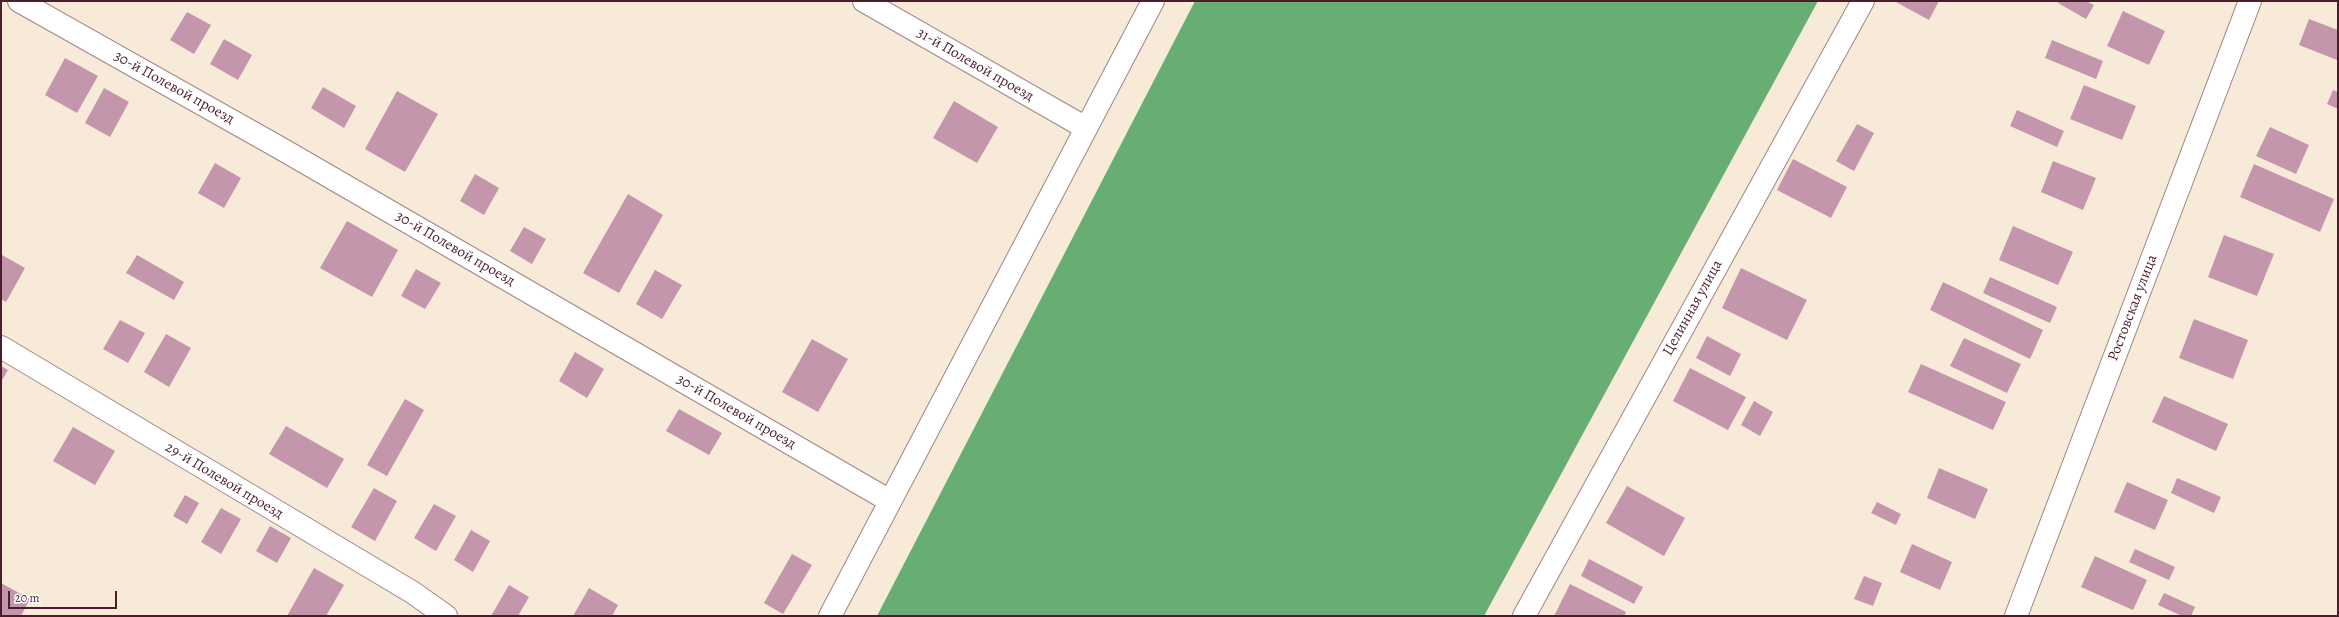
<!DOCTYPE html>
<meta charset="utf-8">
<style>
body{margin:0}
#map{position:relative;width:2339px;height:617px;overflow:hidden;background:#f8ead9;font-family:Alegreya,serif}
canvas{display:block}
.frame{position:absolute;inset:0;border:2px solid #4a1f2b;pointer-events:none}
.scale{position:absolute;left:8px;top:591px;width:109px;height:18px;box-sizing:border-box;border:2px solid #4a1f2b;border-top:0;padding-left:5px;font-size:12px;line-height:14px;white-space:nowrap;color:#4a1f2b;-webkit-text-stroke:3px #fff;paint-order:stroke}
</style>
<div id="map">
<canvas width="2339" height="617"></canvas>
<div class="frame"></div>
<div class="scale">20 m</div>
</div>
<script>
const ctx = document.querySelector('canvas').getContext('2d');
ctx.lineJoin = 'round';
function paint(path, color) { ctx.fillStyle = color; ctx.fill(path, 'evenodd'); }
function stroke(path, color, width, dash) { ctx.strokeStyle = color; ctx.lineWidth = width; ctx.lineCap = dash ? 'butt' : 'round'; ctx.setLineDash(dash || []); ctx.stroke(path); }
function drawText(font, color, halo, rows, align = 'center') {
  ctx.font = font + ' Alegreya,serif'; ctx.lineWidth = 3; ctx.setLineDash([]); ctx.textBaseline = 'middle'; ctx.strokeStyle = halo; ctx.fillStyle = color; for (const [text, x, y, turn = 0] of rows) {
    ctx.save(); ctx.translate(x, y); ctx.rotate((+turn || 0) * Math.PI / 180); ctx.textAlign = isNaN(turn) ? turn : align; if (halo) ctx.strokeText(text, 0, 0); ctx.fillText(text, 0, 0); ctx.restore();
  }
}
const forest = new Path2D(`
 M1195,1H1818L1484,616H877Z`);
const building = new Path2D(`
 M1894,1H1939L1929,20Z
 M2059,1H2086L2094,5L2086,19L2058,3Z
 M2123,11L2165,31L2149,65L2107,46Z
 M187,12L211,25L194,54L170,40Z
 M2309,19L2338,30L2337,60L2299,45Z
 M224,39L252,55L238,80L210,64Z
 M2052,40L2103,61L2096,79L2045,58Z
 M65,58L98,76L77,113L45,95Z
 M2084,85L2136,106L2122,140L2070,119Z
 M323,87L356,106L344,128L311,108Z
 M104,88L129,102L110,137L85,123Z
 M2333,90L2338,92V109L2327,104Z
 M397,91L438,114L405,172L365,149Z
 M954,101L998,127L977,163L933,138Z
 M2017,110L2064,131L2057,147L2010,126Z
 M1857,124L1874,133L1854,171L1836,161Z
 M2270,127L2309,145L2296,174L2256,156Z
 M1793,159L1847,187L1831,218L1777,190Z
 M2053,161L2096,178L2083,210L2041,192Z
 M215,163L241,178L224,208L198,193Z
 M2254,164L2334,199L2320,232L2240,197Z
 M475,174L499,188L484,215L460,201Z
 M628,194L663,215L619,293L583,273Z
 M347,221L398,250L372,297L320,268Z
 M2013,226L2073,252L2058,285L1999,260Z
 M524,227L546,239L532,264L510,251Z
 M2224,235L2274,254L2257,296L2208,277Z
 M2,255L25,268L6,302L1,299Z
 M137,255L184,282L174,300L126,273Z
 M1741,268L1807,300L1787,340L1722,308Z
 M416,269L441,283L425,309L401,296Z
 M655,270L682,285L662,319L636,304Z
 M1990,277L2057,307L2050,323L1983,293Z
 M1943,282L2043,330L2030,359L1930,310Z
 M2194,319L2248,340L2233,379L2179,358Z
 M120,320L145,333L128,363L103,349Z
 M166,334L191,348L169,387L144,372Z
 M1707,336L1741,354L1730,376L1696,358Z
 M1964,338L2021,364L2007,393L1950,366Z
 M812,339L848,359L818,412L782,392Z
 M575,352L604,369L587,398L559,381Z
 M1921,364L2006,402L1993,430L1908,392Z
 M1,366L8,370L1,382Z
 M1690,368L1746,397L1728,430L1673,401Z
 M2164,396L2228,424L2216,451L2152,422Z
 M405,399L424,410L387,476L367,465Z
 M1754,401L1773,412L1760,436L1741,425Z
 M679,409L722,433L709,455L666,431Z
 M286,426L344,459L327,488L269,454Z
 M73,427L115,451L95,485L53,461Z
 M1939,468L1988,489L1975,519L1927,498Z
 M2177,478L2221,497L2214,513L2171,493Z
 M2127,482L2168,500L2155,530L2114,512Z
 M1627,486L1685,518L1664,556L1606,523Z
 M374,488L397,501L375,541L351,527Z
 M185,495L199,503L187,524L173,516Z
 M1877,502L1901,514L1896,525L1871,513Z
 M434,504L456,516L436,551L414,538Z
 M221,508L241,519L221,554L201,542Z
 M270,526L291,538L277,563L256,551Z
 M471,530L490,541L473,572L454,560Z
 M1912,544L1952,562L1940,590L1900,572Z
 M2135,549L2175,567L2169,580L2129,562Z
 M792,554L812,565L783,614L764,603Z
 M2095,556L2147,580L2133,610L2081,587Z
 M1589,559L1643,587L1634,604L1581,576Z
 M314,568L344,585L326,616H287Z
 M1864,576L1882,583L1873,606L1854,599Z
 M1,583L30,599L21,616H1Z
 M1570,584L1626,612L1624,616H1554Z
 M509,585L529,597L518,616H491Z
 M589,588L618,605L612,616H573Z
 M2164,593L2195,607L2191,616H2182L2158,605Z`);
const minor = new Path2D(`
 M19,1L280,148L890,501
 M864,1L1086,128
 M1,347L412,592L446,616
 M830,616L1153,1
 M1524,616L1863,1
 M2016,616L2250,1`);
const streetNames = [
 ["31-й Полевой проезд",975,65,30],
 ["30-й Полевой проезд",174,88,29],
 ["30-й Полевой проезд",455,249,30],
 ["Целинная улица",1693,308,-61],
 ["Ростовская улица",2133,308,-69],
 ["30-й Полевой проезд",736,412,30],
 ["29-й Полевой проезд",224,481,31]
];
paint(forest, '#68ae73');
paint(building, '#c496ac');
stroke(minor, '#a18482', 24);
stroke(minor, '#fff', 22);
drawText('15px', '#4a1f2b', '#fff', streetNames);
</script>
